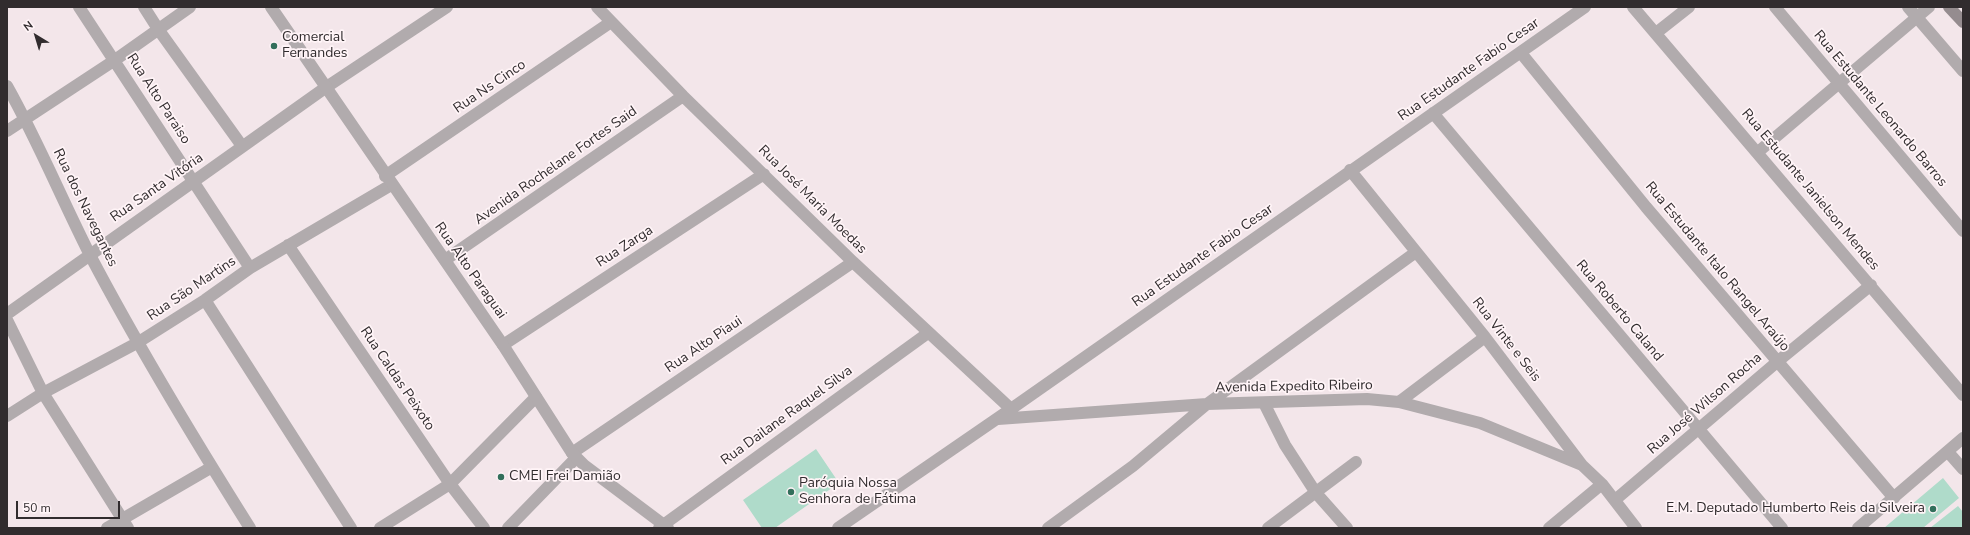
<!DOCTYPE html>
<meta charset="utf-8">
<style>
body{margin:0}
#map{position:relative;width:1970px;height:535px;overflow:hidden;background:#f3e6ea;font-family:"Nunito Sans",sans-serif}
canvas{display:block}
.frame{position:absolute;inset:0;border:8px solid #312c2e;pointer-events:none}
.north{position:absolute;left:16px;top:16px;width:40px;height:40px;-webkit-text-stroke:3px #fff4f7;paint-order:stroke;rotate:322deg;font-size:11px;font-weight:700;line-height:16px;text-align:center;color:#312c2e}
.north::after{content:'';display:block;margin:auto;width:14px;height:18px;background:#312c2e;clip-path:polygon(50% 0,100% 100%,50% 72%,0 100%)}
.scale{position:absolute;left:16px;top:501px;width:104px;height:18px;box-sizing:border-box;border:2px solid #312c2e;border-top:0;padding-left:5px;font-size:12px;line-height:14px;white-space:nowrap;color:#312c2e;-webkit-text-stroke:3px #fff4f7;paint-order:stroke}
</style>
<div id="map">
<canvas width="1970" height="535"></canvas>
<div class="frame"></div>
<div class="north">N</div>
<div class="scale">50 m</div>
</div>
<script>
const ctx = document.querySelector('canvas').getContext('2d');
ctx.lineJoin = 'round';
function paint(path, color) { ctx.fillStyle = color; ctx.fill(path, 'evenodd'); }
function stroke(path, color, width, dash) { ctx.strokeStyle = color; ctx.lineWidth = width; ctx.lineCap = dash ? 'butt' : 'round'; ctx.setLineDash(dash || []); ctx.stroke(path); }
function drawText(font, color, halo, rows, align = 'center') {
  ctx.font = font + ' "Nunito Sans",sans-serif'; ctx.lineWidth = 3.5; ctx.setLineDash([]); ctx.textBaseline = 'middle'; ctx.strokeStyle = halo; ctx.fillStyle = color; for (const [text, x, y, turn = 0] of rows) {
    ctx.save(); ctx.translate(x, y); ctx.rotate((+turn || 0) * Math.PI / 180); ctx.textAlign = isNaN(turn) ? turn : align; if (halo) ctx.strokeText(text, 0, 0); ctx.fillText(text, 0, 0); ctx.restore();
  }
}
const building = new Path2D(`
 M816,449L839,483L775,528H762L743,500Z
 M1943,478L1959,498L1923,528H1884Z
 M1958,506L1963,512V528H1930Z`);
const minor = new Path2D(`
 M79,7L250,268
 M144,7L158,29L242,146
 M597,7L683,96L853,262L1011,409
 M1633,7L1963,395
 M1775,7L1963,231
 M1908,7L1963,71
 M1656,33L1689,7
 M1521,53L1646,207L1894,498
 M7,86C38,141 62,200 91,257C140,350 194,439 250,528
 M1433,113L1782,528
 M7,131L115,60L190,7
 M1758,152L1929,7
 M1350,170L1485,337L1582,465L1602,484L1636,528
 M385,176L611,22
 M288,245L450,484L484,528
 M445,260L683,96
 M205,300L351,528
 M7,314L325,88L447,7
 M7,320L43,393L128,528
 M503,345L764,174
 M1399,402L1485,337
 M1264,403L1285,445L1316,493L1347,528
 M7,416L43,393L137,343L205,300L250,268L391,185
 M998,419L1207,404L1367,399L1399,402L1480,423L1582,465
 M1948,452L1963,469
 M572,453L853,262
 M1615,500L1777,362L1871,285
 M107,528L212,467
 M380,528L450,484L536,397
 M508,528L576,458
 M659,528L928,333
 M838,528L1011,409L1585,7
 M1048,528L1133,466L1207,404L1416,252
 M1268,528L1356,462
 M1549,528L1602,484`);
const tertiary = new Path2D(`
 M271,7L503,345L572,453L584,465L668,528
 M1858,528L1963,438`);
const secondary = new Path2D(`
 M1949,7L1963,22`);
const markers = [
 [274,46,4,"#326f5b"],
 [501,477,4,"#326f5b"],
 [791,492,4,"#326f5b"],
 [1933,509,4,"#326f5b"]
];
const poiNames = [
 ["Comercial",282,38],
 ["Fernandes",282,54],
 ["CMEI Frei Damião",509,477],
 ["Paróquia Nossa",799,484],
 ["Senhora de Fátima",799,500],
 ["E.M. Deputado Humberto Reis da Silveira",1925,509,"right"]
];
const streetNames = [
 ["Rua Estudante Fabio Cesar",1469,70,-35],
 ["Rua Ns Cinco",490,87,-34],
 ["Rua Alto Paraiso",158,99,57],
 ["Rua Estudante Leonardo Barros",1880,109,50],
 ["Avenida Rochelane Fortes Said",556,166,-35],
 ["Rua Santa Vitória",157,188,-35],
 ["Rua Estudante Janielson Mendes",1810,190,50],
 ["Rua José Maria Moedas",812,200,45],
 ["Rua dos Navegantes",85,208,64],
 ["Rua Zarga",625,247,-33],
 ["Rua Estudante Fabio Cesar",1203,256,-35],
 ["Rua Estudante Italo Rangel Araújo",1717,267,50],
 ["Rua Alto Paraguai",470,271,55],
 ["Rua São Martins",192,289,-34],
 ["Rua Roberto Caland",1619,311,50],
 ["Rua Vinte e Seis",1506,340,52],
 ["Rua Alto Piaui",704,345,-34],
 ["Rua Caldas Peixoto",397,379,56],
 ["Avenida Expedito Ribeiro",1294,387,-1],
 ["Rua José Wilson Rocha",1705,404,-41],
 ["Rua Dailane Raquel Silva",787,416,-36]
];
paint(building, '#afdbca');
stroke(minor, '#b1abad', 12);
stroke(tertiary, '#b1abad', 12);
stroke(secondary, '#958c8f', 12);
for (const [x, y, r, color] of markers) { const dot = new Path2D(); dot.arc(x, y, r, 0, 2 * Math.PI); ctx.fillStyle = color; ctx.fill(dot); stroke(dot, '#fff4f7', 1.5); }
drawText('14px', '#312c2e', '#fff4f7', poiNames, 'left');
drawText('14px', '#312c2e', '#fff4f7', streetNames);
</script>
